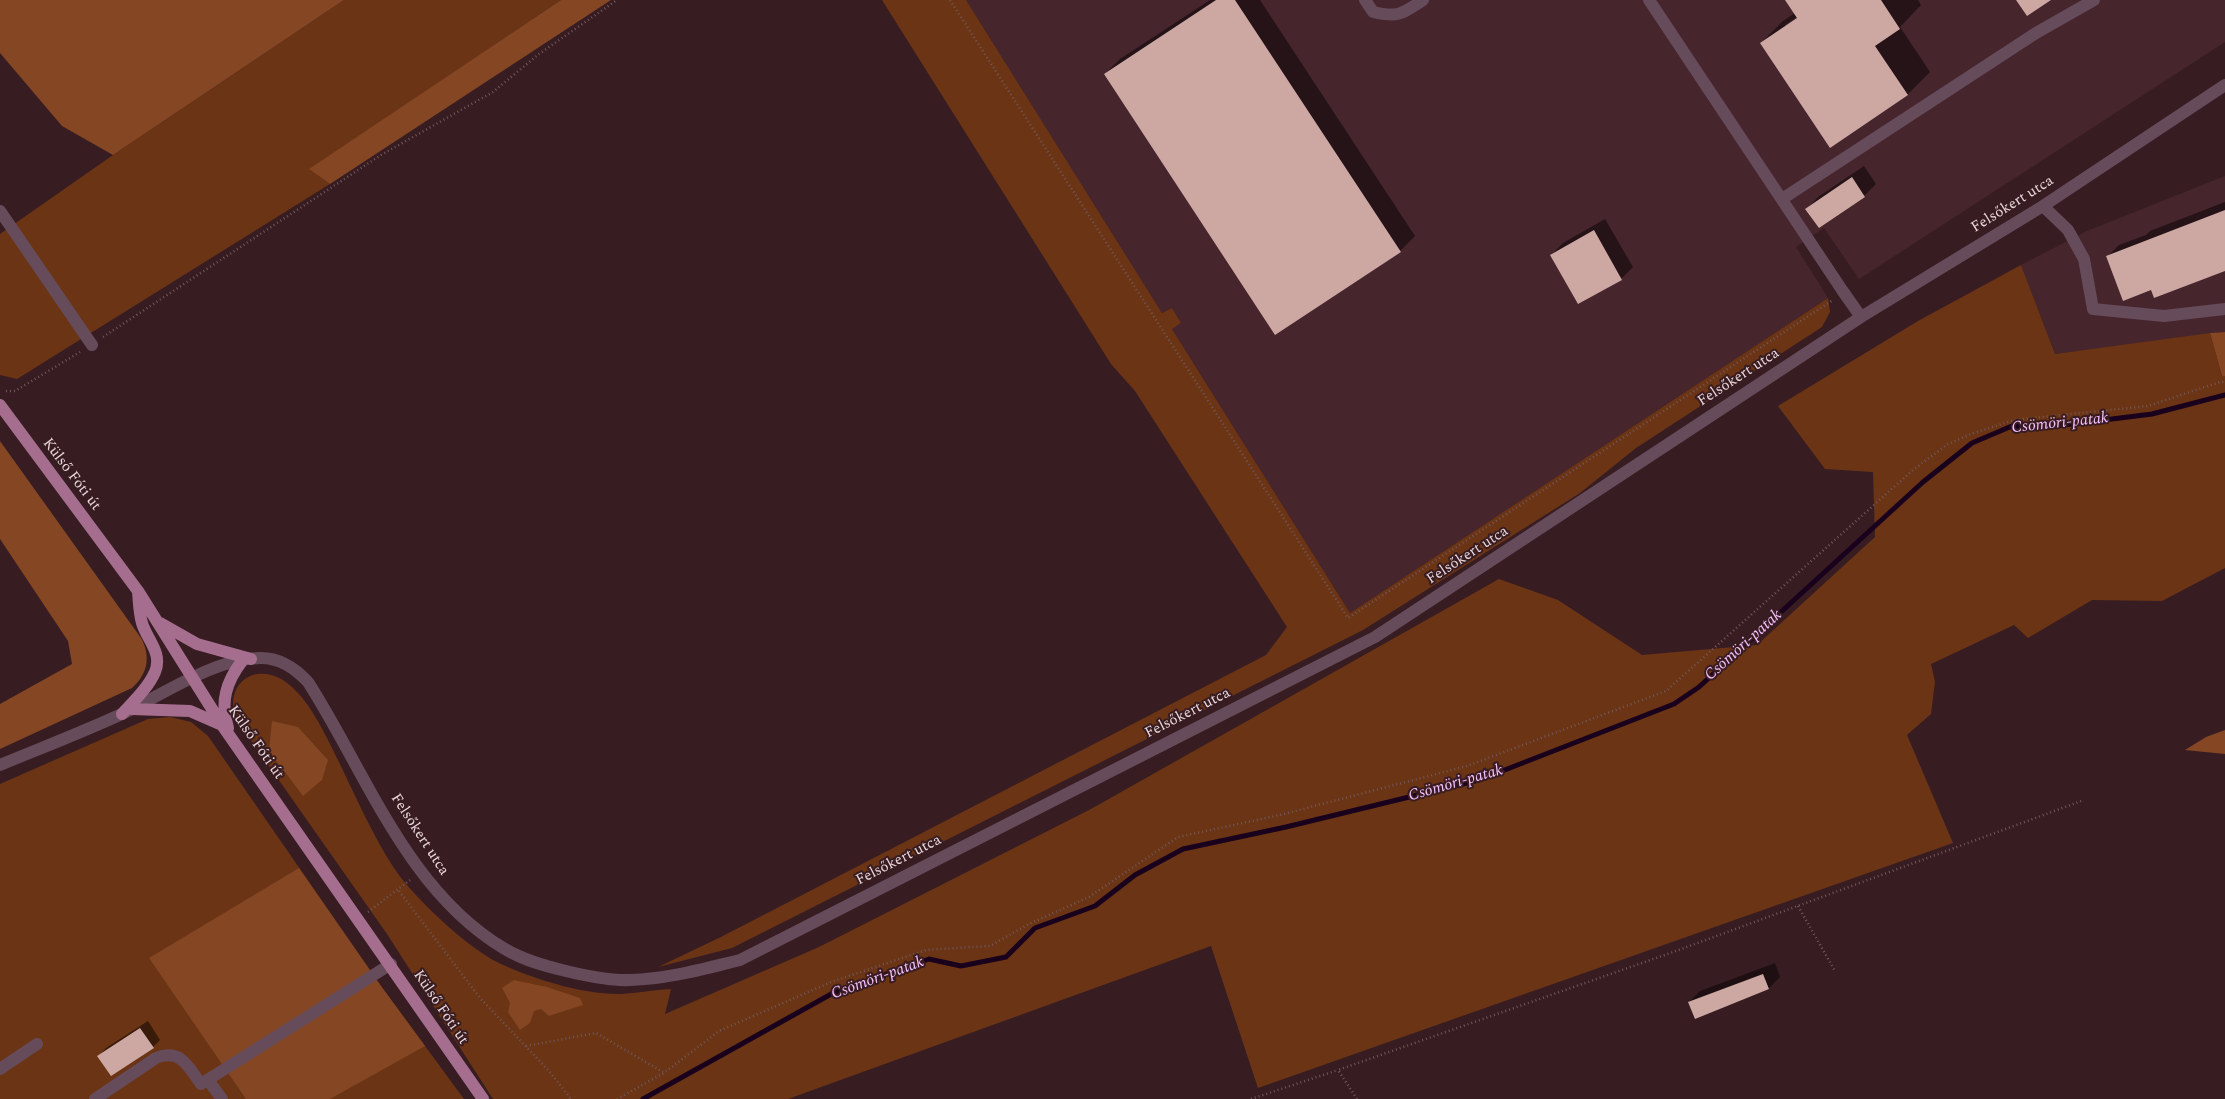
<!DOCTYPE html>
<meta charset="utf-8">
<style>
body{margin:0}
canvas{display:block;background:#371c22}
</style>
<canvas width="2225" height="1099"></canvas>
<script>
const ctx = document.querySelector('canvas').getContext('2d');
ctx.lineJoin = 'round';
function paint(path, color) { ctx.fillStyle = color; ctx.fill(path, 'evenodd'); }
function stroke(path, color, width, dash) { ctx.strokeStyle = color; ctx.lineWidth = width; ctx.lineCap = dash ? 'butt' : 'round'; ctx.setLineDash(dash || []); ctx.stroke(path); }
function drawText(font, color, halo, rows, align = 'center') {
  ctx.font = font + ' Spectral,serif'; ctx.lineWidth = 4; ctx.setLineDash([]); ctx.textBaseline = 'middle'; ctx.strokeStyle = halo; ctx.fillStyle = color; for (const [text, x, y, turn = 0] of rows) {
    ctx.save(); ctx.translate(x, y); ctx.rotate((+turn || 0) * Math.PI / 180); ctx.textAlign = isNaN(turn) ? turn : align; if (halo) ctx.strokeText(text, 0, 0); ctx.fillText(text, 0, 0); ctx.restore();
  }
}
const built = new Path2D(`
 M966,0H2225V42L1859,279L1824,228L1796,247L1828,298L1350,613L1172,329L1181,323L1172,308L1162,313Z
 M2225,176V332L2055,354L2021,265L2087,231Z`);
const green = new Path2D(`
 M344,0H561L310,169L330,184L17,379L0,375V234L113,155Z
 M882,0H966L1162,313L1172,308L1181,323L1172,329L1350,613L1828,298L1830,312L1822,327L1636,448L1580,493L1363,630L732,948L658,967L721,937L1266,655L1287,627L1135,391L1111,364Z
 M2021,265L2055,354L2210,333L2222,376H2225V568L2162,601L2092,600L2028,638L2014,625L1931,664L1935,682L1931,714L1907,735L1953,843L1258,1088L1211,946L788,1099H493L387,934L238,722C223,693 245,664 277,677C305,689 325,734 338,760C356,797 377,846 402,879C424,906 468,948 499,963C533,979 584,995 621,994C637,993 654,990 671,989L665,1014L819,947L1091,809L1499,579L1558,600L1642,655L1757,645L1875,537L1873,472L1825,469L1778,406L1918,321Z
 M170,717L191,722L208,736L381,986L464,1099H0V784L148,719Z`);
const forest = new Path2D(`
 M0,0H344L113,155L62,126L0,53Z
 M561,0H611L330,184L309,169Z
 M2225,332V376H2222L2210,333Z
 M0,441L141,638C151,656 148,674 132,688L0,749V704L72,664L68,641L0,539Z
 M272,721L298,727L328,760L322,780L303,796L269,751Z
 M2225,730V754L2185,750L2206,737Z
 M299,868L381,986L425,1046L330,1099H246L149,958Z
 M514,980L547,987L580,998L583,1005L549,1016L541,1009L534,1011L530,1023L520,1030L508,1012L510,1003L502,988Z`);
const shadow = new Path2D(`
 M1210,0H1260L1415,236L1400,251L1105,74L1120,59Z
 M1786,0H1918L1921,5L1900,27L1930,72L1908,94L1830,146L1761,43L1783,21L1795,13ZM1800,15L1802,16L1785,27V25Z
 M1864,166L1876,184L1864,196L1819,227L1807,209L1818,197Z
 M2225,202V270L2151,288L2107,257L2119,245L2146,235L2150,231Z
 M1605,219L1633,267L1621,279L1579,303L1551,255L1563,243Z
 M1775,963L1780,977L1769,988L1695,1018L1689,1002L1700,991Z
 M148,1021L160,1040L153,1047L99,1056L106,1048Z`);
const stream = new Path2D(`
 M643,1099L833,993L929,959L961,966L1006,957L1035,928L1095,906L1135,875L1183,849L1286,827L1479,780L1674,704L1699,687L1923,482L1972,443L2012,426L2048,427L2152,414L2225,395`);
const building = new Path2D(`
 M1216,0H1235L1401,252L1275,335L1104,74Z
 M1785,0H1881L1900,29L1875,46L1908,95L1830,148L1760,43L1797,18Z
 M2016,0H2051L2027,16Z
 M1852,177L1865,197L1819,228L1805,209Z
 M2225,210V271L2154,298L2151,290L2123,301L2106,256Z
 M1594,230L1622,280L1578,304L1550,255Z
 M1763,974L1769,989L1695,1019L1688,1002Z
 M140,1028L154,1048L111,1076L97,1056Z`);
const path = new Path2D(`
 M950,0L1348,618L1833,300
 M103,337L381,155L493,92L539,54L617,0
 M6,391H15L80,352
 M399,891L480,998L549,1071L571,1099
 M1798,906L1835,971
 M368,912L410,880
 M526,1046L596,1033L663,1072
 M617,1099L664,1073L719,1031L831,982L926,950L990,946L1029,924L1089,897L1178,837L1280,815L1467,766L1666,691L1913,470L1948,444L1974,433L2014,420L2148,406L2220,382H2225
 M1251,1099L1338,1070
 M1357,1099L1338,1070L1676,951L2084,800`);
const minor = new Path2D(`
 M1365,0L1373,12C1398,18 1402,14 1423,0
 M1649,0L1842,290L1861,317
 M1782,199L2036,33L2094,0
 M2043,206L2068,230L2084,259L2093,309L2164,316L2225,309
 M0,211L92,345
 M0,765C41,748 83,732 124,713C164,694 215,658 261,658C280,658 295,668 308,682C367,774 407,891 505,949C525,961 548,967 570,972C589,976 611,981 630,980C668,979 703,969 740,960L1375,637L1861,317L2043,206L2225,85
 M0,1069L37,1044
 M208,1080L222,1099
 M95,1099L156,1058C181,1048 188,1067 201,1084L391,964`);
const major = new Path2D(`
 M0,405L138,591L222,725L483,1099
 M160,623L197,644L251,659
 M132,709L190,711L222,725
 M122,714C134,701 148,688 155,672C163,653 147,640 142,623C139,613 139,602 138,592
 M228,728C220,702 226,682 242,661`);
const streetNames = [
 ["Felsőkert utca",2013,205,-32],
 ["Felsőkert utca",1739,378,-33],
 ["Külső Fóti út",71,475,53],
 ["Felsőkert utca",1468,556,-33],
 ["Felsőkert utca",1188,714,-27],
 ["Külső Fóti út",255,743,55],
 ["Felsőkert utca",419,835,57],
 ["Felsőkert utca",899,861,-27],
 ["Külső Fóti út",440,1008,56]
];
const waterNames = [
 ["Csömöri-patak",2060,424,-6],
 ["Csömöri-patak",1744,646,-42],
 ["Csömöri-patak",1456,784,-16],
 ["Csömöri-patak",878,979,-20]
];
paint(built, '#46252d');
paint(green, '#6b3414');
paint(forest, '#844623');
paint(shadow, '#0007');
stroke(stream, '#19001d', 5);
paint(building, '#cda8a3');
stroke(path, '#70585d', 2.5, [1, 3]);
stroke(minor, '#664b5a', 12);
stroke(major, '#a66e8e', 12);
drawText('15px', '#ecd9dc', '#371c22', streetNames);
drawText('italic 16px', '#f8c1fe', '#371c22', waterNames);
</script>
